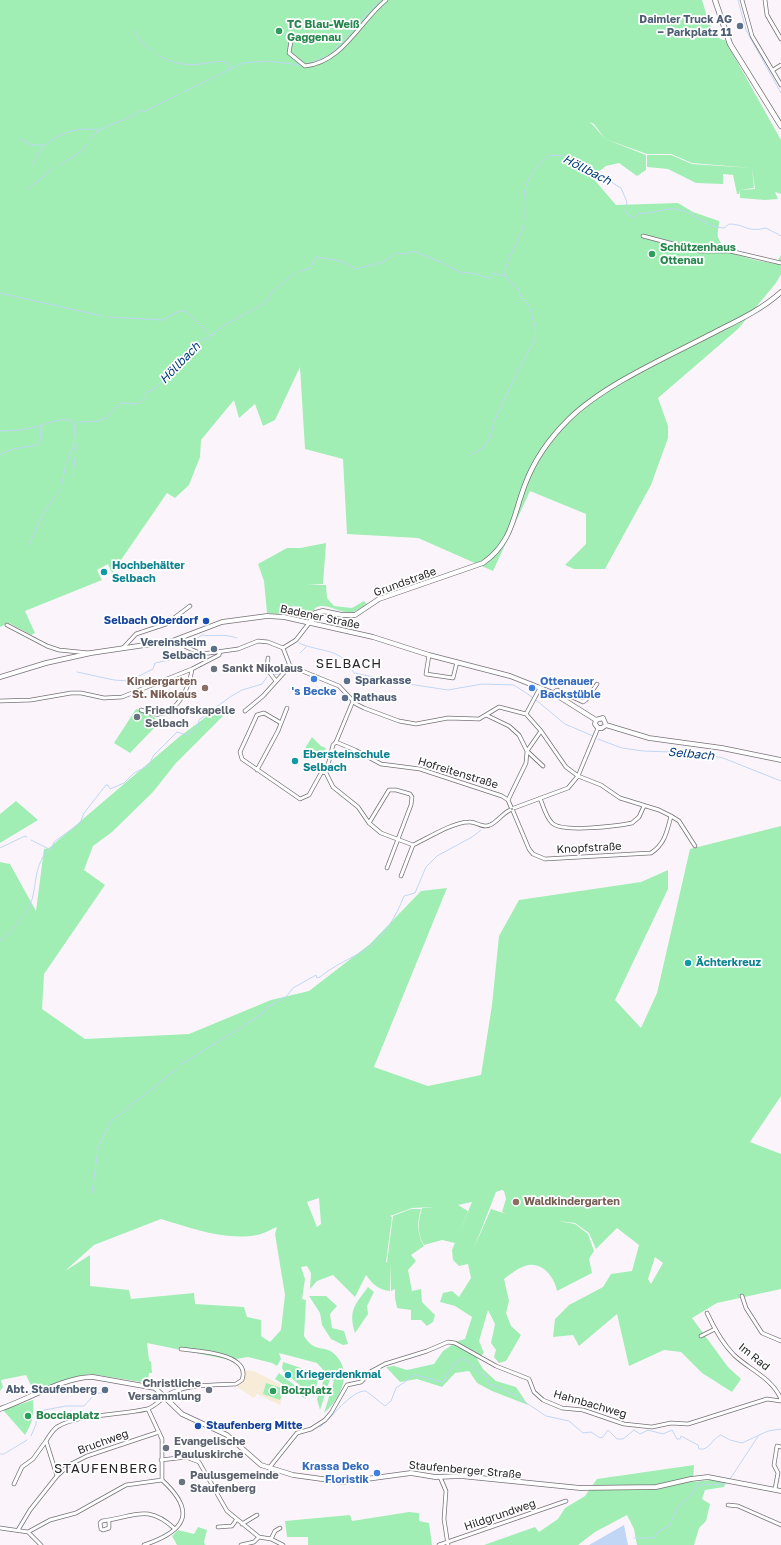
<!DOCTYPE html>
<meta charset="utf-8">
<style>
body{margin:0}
canvas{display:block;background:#fbf5fb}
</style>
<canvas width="781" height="1545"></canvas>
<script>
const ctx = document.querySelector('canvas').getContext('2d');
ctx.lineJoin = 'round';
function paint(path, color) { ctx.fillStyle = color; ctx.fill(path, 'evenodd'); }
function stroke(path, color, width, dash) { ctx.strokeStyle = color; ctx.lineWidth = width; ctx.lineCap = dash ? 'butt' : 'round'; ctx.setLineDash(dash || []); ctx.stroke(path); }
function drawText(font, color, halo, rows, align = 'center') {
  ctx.font = font + ' "Golos Text",sans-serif'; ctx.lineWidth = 3.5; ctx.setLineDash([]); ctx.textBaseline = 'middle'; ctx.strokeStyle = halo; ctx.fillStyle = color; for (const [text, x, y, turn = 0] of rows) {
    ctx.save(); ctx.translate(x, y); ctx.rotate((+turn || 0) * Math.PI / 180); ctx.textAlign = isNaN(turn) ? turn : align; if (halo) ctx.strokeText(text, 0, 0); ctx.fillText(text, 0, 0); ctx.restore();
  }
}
const education = new Path2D(`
 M244,1370L254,1371L285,1387L280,1405L257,1394L254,1398L237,1387L243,1380Z`);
const green = new Path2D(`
 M0,0H702C706,11 711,40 725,40L781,140V194L775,192L778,199L765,200L740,198V190L755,189L752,168L692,163L671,154H647L605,139L594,124L589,122L593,125L605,139L646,155V170L637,176L619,163L606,166L592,177L616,205L678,203L693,212L719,221C719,226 717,233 718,237C724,256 760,261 776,264L781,255V274L776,283L738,329L658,398L668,426V438L651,485L605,569H574L565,565L586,544V514L530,491L493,571L418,538L347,534L343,459L305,449L300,367L275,420L263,426L255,404L239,418L234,400L201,440L200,457L189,485L175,498L167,493L112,573L108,564L97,570L102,580L25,611L35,633L31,635L9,623L0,627Z
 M647,155H671L692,164L752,168L754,188L740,190L739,194H737L733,175L723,174V184L696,183L668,169L647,167Z
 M326,543L323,584L307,585H326L327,598L334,606L352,608L364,601L367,604C363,606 358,611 353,612C339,615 321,597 312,612L302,611V607L293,606V603L291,615L267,613L264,581L258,564L287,548H300Z
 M218,708L229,710L176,763L153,792L112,832L93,846L84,870L105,885L44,974L42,1009L85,1039L189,1034L271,1000L309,991L370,944L421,891L447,888L374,1067L428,1086L481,1075L492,1005L499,936L519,900L641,882L668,870V889L615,1000L641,1028L657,993L690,849L781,826V1096L750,1142L781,1154V1289L717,1303L692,1318L728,1367L741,1379L732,1392L702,1373L681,1352L664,1350L629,1366L617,1314L579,1346L573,1335L553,1337L555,1319L569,1305L603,1287L611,1274L632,1271L639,1245L617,1228L596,1249L589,1233L575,1223L558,1221L575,1224L588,1234L594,1251L589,1259L592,1273L557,1291C555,1279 544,1263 529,1265C520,1266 511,1274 504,1279L509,1301L506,1313L511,1326L521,1335L506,1361L499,1363L494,1357L496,1350L491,1343L495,1324L488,1310L479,1341L484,1353L477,1359L483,1369L496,1381L516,1387L528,1405L492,1391L477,1383L469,1371L455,1373L442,1387L417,1379L400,1382L386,1367L394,1366L407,1370L434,1364L443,1351L458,1341L465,1339L472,1317L455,1306L440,1302L443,1293L452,1291L459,1297L471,1278L468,1264L459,1266L453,1260L452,1250L472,1202L458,1205L468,1211L455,1243L442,1240L424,1245C417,1233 418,1222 422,1208L434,1207L412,1208L390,1216L392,1217L386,1262L389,1263L387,1262L393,1216L411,1209H421C417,1222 417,1234 424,1246L411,1255L416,1261L408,1270L412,1291L421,1289L422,1302L435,1315L433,1322L427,1326L421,1320H411V1310L397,1308L395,1298V1289L391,1291V1264L390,1291C378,1290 373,1284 366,1275L355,1297L333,1275L317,1281L310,1289L311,1273L307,1266L301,1267L305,1279L302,1299L306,1300L304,1336C306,1339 309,1343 312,1345C317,1349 327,1348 332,1352C355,1370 341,1399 324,1413L334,1381L330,1379L320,1410L317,1399L326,1373L317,1363L279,1353L281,1359L277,1366L272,1363L248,1357L230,1360L147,1343L149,1360L151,1362L152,1373H149L148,1383L90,1374L71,1378L34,1392L26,1375L1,1380L3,1387L0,1391V862L10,864L36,911L44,849L49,848L179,737ZM502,1190L504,1191L506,1199L502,1212L506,1214L491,1209L474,1248L496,1192ZM319,1198L321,1224L317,1227L307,1202ZM161,1219C191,1228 225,1241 257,1235C264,1234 271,1229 277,1227L275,1234L285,1295L281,1330L270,1342L261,1336V1320L247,1317L244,1307L195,1304L194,1293L131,1299L129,1290L90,1286V1255L65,1271L94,1245ZM655,1257L663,1263L651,1284L648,1279Z
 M136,709L147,712L160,722L130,753L114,743Z
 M312,737L321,746L326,748L322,756C315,753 310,754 304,750Z
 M16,801L38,820L0,843V814Z
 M368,1287L374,1292L367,1306L368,1314L355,1333C348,1310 355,1305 368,1287Z
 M309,1296H326L337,1306L330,1314L332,1328L344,1331L348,1344L343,1345L331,1339L322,1325L320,1313Z
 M283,1362L319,1374L314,1397L284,1372L282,1368Z
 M279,1373L307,1395L306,1399L275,1379Z
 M266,1383L284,1389L280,1400L263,1394Z
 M33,1400C34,1414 33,1422 25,1435L3,1410Z
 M694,1465L693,1482L718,1479L726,1482L724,1487L705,1490L702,1499L710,1504L706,1521L699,1528L694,1545H637L634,1529L627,1515L595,1532L578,1545H484L535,1527L539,1532L558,1519L565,1508L585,1496L597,1479Z
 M409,1512L419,1513V1521L429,1523L432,1545H308V1537H287L285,1521L350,1515L352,1521Z
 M198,1527L207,1530L204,1542L205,1545H177L172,1536L178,1530L194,1534Z`);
const water = new Path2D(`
 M624,1525L628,1545H589Z`);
const stream = new Path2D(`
 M738,0L746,30L781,93
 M133,30L141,42L153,51
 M157,54C170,63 185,66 200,64C210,63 219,59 228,63L231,68
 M310,63L330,55L379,0
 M184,92L243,63L267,61L300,65
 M20,139L32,145H44
 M90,139C103,122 126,124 140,110L146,111L179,94
 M60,165L82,151L87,144
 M33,166C40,138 73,125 99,130
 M27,190L54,167
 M300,271L311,268L313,262L316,257L341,261L356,269L383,262L397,253L406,254L413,251L443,263L460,272L477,274L486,278H490L493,273L504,276C506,258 519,244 523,227C525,217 523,206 524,196C525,179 537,165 550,155L565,156L590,169L621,188L627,202L625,210L628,215L634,218L638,213C654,215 664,206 681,210C697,215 707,228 724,228L729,224C746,224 746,233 766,228L781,236
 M0,293L102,316
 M108,317L163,320L179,311L187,312L210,335
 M79,422L99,421L107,417L121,403L138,404L146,397L145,393L156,388L168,374L170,375L175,366L184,361L186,357L197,343L205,338L209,339L210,335H213C221,325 250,312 263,304L268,300L271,293L296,272
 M0,431C11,431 21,430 31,428C43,426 62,415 74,422L76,449L73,476
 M0,455C12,447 24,448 37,445L40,442L41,426
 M471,455L484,447L490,438L494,422L517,372L535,339L536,330L529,305L521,297L518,288L504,276
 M62,484L66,463L75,443
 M29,545L44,512L60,489
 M299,643C321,653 342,647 354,673L394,681
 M195,649L193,641L202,635C216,637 222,633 237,638
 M300,653L306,647
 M77,672L114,680L129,681L153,669L155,663L179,658L194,653
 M273,675L283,673
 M402,683L448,690L482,684L514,685L532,697
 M536,700L565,724L593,736
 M598,739L622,748L643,751L698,753L723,758L781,781
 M31,840L51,850L54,842L80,823L84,813L106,785H108L110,789L124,783L134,773L148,766L154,755L177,732L187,735L198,726L199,720L230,697L242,690L262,684L267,677
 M0,848L25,836L27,837
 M0,941C11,933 24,917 30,905C38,886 32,869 48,850
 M180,1065L242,1027L263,1013L266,1008L286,997L293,988L316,975L317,978L320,977C333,966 350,959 365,950C384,937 396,917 404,896L415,893L426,867L437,856L472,837L481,830
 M92,1193L98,1149L110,1122L178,1068
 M136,1394H148L158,1399
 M320,1427C332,1418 351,1390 366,1391L385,1406L391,1401L396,1388L415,1375L443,1382L453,1365L462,1359C473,1361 475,1374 486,1375L490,1385L497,1386L509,1393L517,1395L522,1400L546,1416L569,1421L583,1433L591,1432L600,1438L603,1437L608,1430L617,1439H623L634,1430L640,1434L648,1430L663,1434L672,1430L677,1439H680L681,1436L698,1445L699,1449C710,1451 712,1438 721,1435L730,1440L742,1443L768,1431L781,1429
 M31,1436L36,1424L37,1414L39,1411L66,1406H84L96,1393H104
 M0,1454H4L27,1440
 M730,1479L759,1435
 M634,1538H654L658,1532L670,1525L677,1508L691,1495L697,1485L726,1484`);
const street = new Path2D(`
 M742,0L752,36L781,85
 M765,0L767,15L781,39
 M291,41L289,53L305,66C343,62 359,22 386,0
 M773,70L781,65
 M643,236L700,251H730L781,263
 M7,625L47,646L59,650L89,653
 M183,638L186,647L202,654L238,649L258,641L268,642L283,648L290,666L339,686L356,704L364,708L399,721L416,724L448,718L479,719L499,707L526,714L541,731L566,767L578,776L601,785L620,798L659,810L671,816L679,821L695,846
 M123,648L136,634L166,624L190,606
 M283,648L296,640L310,622
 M429,655L426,674L453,678L457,662
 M268,658L267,669L276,681
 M553,693L557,690L583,702L586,700L597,684
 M0,701L31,700L71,693H81L104,698L122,697L192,669L219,655L220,652
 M141,710C147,712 153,715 159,714C178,713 190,685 192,669
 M245,711L263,696L290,666
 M526,714L540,688
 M486,715L509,726L519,735L527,751L543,766
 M281,723L264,713L257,715L240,752L242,759L300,799L309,795L320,775L322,772L326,773
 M336,742L355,750L381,764L420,769L502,796L508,800L511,807
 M257,770L278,731L287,708
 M326,773L333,787L358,807L369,823L381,833L413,845C428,838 453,822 469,822C476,821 482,829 490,825C497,822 502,814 510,810
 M326,773L333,745L336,742L353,701
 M540,798C543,806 546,817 552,823C562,833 617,826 632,823L639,817L644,806
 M508,800L526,763L527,751L541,731
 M514,808L568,788L578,776L598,728
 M513,811L529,849L533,854L545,859L651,853C665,844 667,831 671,816
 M369,823L389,790H396L410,794L412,797L411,805L387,868
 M401,876L413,845
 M742,1296L746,1308L762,1333L781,1341
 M707,1313C714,1328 722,1343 734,1355C750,1370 772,1378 781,1399
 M701,1336L715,1329
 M161,1460L186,1457L199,1462L227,1511L259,1537L271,1539L283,1545
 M269,1468L297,1433L311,1429L325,1420L331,1413L347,1385L361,1382L370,1372L385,1364L427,1351L448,1342L455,1343L496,1366L529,1379L534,1392L543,1400L562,1408L583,1410L624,1424L652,1427L671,1423L688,1424L767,1399L781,1401
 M57,1476L69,1465L87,1456L159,1432
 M440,1477L446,1491L444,1519L448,1545
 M14,1484L22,1467L33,1459L46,1441
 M775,1489L778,1473L774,1465L777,1446L781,1447
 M728,1505L738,1506L781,1525
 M109,1521V1528L103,1530L101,1529L100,1523L102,1521C135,1517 147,1503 175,1529
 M242,1524L257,1515
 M218,1527L232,1526L237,1519
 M0,1528L28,1532L41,1545
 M18,1530L30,1510L57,1476L46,1441C49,1436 52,1431 57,1427C77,1414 124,1415 147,1409C157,1406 163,1396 173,1392C192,1384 216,1385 236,1384L242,1380C252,1353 197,1351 181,1349
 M28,1532L50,1520L76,1513L126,1485L162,1480
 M271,1539L275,1531L280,1528
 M144,1545C186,1531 197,1512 162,1480V1439L148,1409
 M241,1545L254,1542L259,1537
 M439,1545L566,1501`);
const secondary = new Path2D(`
 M310,622L315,613L323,611L342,615H355L379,599L483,563C514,541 513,514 526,482C535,459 551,437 568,420C605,383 672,355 719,330C741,319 762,309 781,292
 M311,622L320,612
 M0,677L46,663L91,653L172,641L222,622L267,616L284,617L373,637L429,655L510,676L553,693L596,720
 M596,720L595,724L598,728H602L606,725
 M596,720L603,718L606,725
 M606,725L649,738L722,748L781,760
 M0,1409C27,1400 66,1376 93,1377L155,1388L182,1414L227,1435L261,1465L293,1475L344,1482L411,1473L435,1477L461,1476L580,1488L656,1487L691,1479L708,1477L781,1491`);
const primary = new Path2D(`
 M715,0L730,44L781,126`);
const markers = [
 [740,26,4,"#5c6f8a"],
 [279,31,4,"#2e9e5b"],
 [652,254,4,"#2e9e5b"],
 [104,572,4,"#0f9aa8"],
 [206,621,4,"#1a4fb4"],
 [214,649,4,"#5c6f8a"],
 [214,669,4,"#6b7280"],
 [314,679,4,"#3f7fe0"],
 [347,681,4,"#5c6f8a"],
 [205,688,4,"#8d6e63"],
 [532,688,4,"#3f7fe0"],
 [345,698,4,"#5c6f8a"],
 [137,717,4,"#6b7280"],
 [295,761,4,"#0f9aa8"],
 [688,963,4,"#0f9aa8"],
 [516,1202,4,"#8d6e63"],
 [288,1375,4,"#0f9aa8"],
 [105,1390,4,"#5c6f8a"],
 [209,1390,4,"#6b7280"],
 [273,1391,4,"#2e9e5b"],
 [28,1416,4,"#2e9e5b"],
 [198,1426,4,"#1a4fb4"],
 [166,1448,4,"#6b7280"],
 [377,1473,4,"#3f7fe0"],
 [182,1482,4,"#6b7280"]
];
const serviceNames = [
 ["Daimler Truck AG",732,20],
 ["− Parkplatz 11",732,33],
 ["Vereinsheim",206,643],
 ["Selbach",206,656],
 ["Sparkasse",355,681,"left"],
 ["Rathaus",353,698,"left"],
 ["Abt. Staufenberg",97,1390]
];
const leisureNames = [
 ["TC Blau-Weiß",287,25],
 ["Gaggenau",287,38],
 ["Schützenhaus",660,248],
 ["Ottenau",660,261],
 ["Bolzplatz",281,1391],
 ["Bocciaplatz",36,1416]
];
const cultureNames = [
 ["Hochbehälter",112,566],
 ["Selbach",112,579],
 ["Ebersteinschule",303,755],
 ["Selbach",303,768],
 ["Ächterkreuz",696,963],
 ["Kriegerdenkmal",296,1375]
];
const streetNames = [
 ["Grundstraße",405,582,-20],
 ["Badener Straße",320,617,12],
 ["Hofreitenstraße",458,773,17],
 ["Knopfstraße",589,848,-3],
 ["Im Rad",754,1357,39],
 ["Hahnbachweg",590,1404,16],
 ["Bruchweg",103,1442,-20],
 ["Staufenberger Straße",465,1470,5],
 ["Hildgrundweg",500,1515,-19]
];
const transitNames = [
 ["Selbach Oberdorf",198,621],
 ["Staufenberg Mitte",206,1426,"left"]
];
const worshipNames = [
 ["Sankt Nikolaus",222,669],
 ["Friedhofskapelle",145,711],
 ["Selbach",145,724],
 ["Christliche",201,1384,"right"],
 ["Versammlung",201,1397,"right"],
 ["Evangelische",174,1442],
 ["Pauluskirche",174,1455],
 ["Paulusgemeinde",190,1476],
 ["Staufenberg",190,1489]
];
const educationNames = [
 ["Kindergarten",197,682],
 ["St. Nikolaus",197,695],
 ["Waldkindergarten",524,1202,"left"]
];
const shopNames = [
 ["Ottenauer",540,682],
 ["Backstüble",540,695],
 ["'s Becke",314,692,"center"],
 ["Krassa Deko",369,1467,"right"],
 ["Floristik",369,1480,"right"]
];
const waterNames = [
 ["Höllbach",587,170,27],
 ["Höllbach",180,363,-46],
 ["Selbach",691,754,5]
];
const quarterNames = [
 ["SELBACH",349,664],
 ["STAUFENBERG",106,1469]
];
paint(education, '#f7ecd7');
paint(green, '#a1eeb4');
paint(water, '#c0d6f4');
stroke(stream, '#c0d6f4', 1);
stroke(street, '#777278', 4.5);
stroke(secondary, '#777278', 5.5);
stroke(primary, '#777278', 6);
stroke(street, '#fff', 3);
stroke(secondary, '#fff', 4);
stroke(primary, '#fff', 4.5);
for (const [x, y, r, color] of markers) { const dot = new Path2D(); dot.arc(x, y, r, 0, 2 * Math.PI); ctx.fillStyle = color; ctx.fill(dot); stroke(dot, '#fff', 1.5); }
drawText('bold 11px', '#4e5e75', '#fff', serviceNames, 'right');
drawText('bold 11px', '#27864d', '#fff', leisureNames, 'left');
drawText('bold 11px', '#0d838f', '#fff', cultureNames, 'left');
drawText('11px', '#292729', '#fff', streetNames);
drawText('bold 11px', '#164399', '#fff', transitNames, 'right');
drawText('bold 11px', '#5b616d', '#fff', worshipNames, 'left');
drawText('bold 11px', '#785e54', '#fff', educationNames, 'right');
drawText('bold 11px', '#366cbe', '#fff', shopNames, 'left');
drawText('italic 12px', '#033b7a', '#fff', waterNames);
ctx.letterSpacing = '1px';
drawText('13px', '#292729', '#fff', quarterNames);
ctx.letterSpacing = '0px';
</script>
